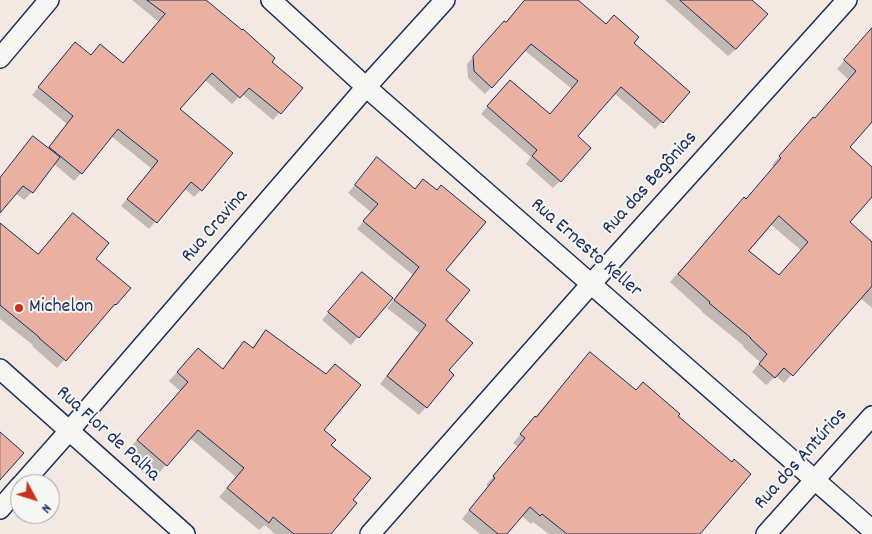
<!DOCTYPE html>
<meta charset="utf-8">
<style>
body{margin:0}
#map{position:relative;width:872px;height:534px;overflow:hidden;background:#f4e8e2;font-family:Dekko,sans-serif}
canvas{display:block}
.north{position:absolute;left:10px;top:474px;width:50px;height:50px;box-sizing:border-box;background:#f6f6f2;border:1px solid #9ea6b7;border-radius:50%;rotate:130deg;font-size:14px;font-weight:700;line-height:20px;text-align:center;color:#1b2f5e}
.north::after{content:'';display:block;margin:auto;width:18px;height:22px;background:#c8321e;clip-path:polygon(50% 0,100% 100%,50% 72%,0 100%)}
</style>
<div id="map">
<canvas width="872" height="534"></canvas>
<div class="north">N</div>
</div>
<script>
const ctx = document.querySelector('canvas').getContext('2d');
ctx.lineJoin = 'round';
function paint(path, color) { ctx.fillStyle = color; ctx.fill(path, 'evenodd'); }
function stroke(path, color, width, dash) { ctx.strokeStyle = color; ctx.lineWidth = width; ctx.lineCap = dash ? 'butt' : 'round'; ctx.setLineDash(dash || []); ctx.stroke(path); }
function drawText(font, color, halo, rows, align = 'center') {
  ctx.font = font + ' Dekko,sans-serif'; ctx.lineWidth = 4; ctx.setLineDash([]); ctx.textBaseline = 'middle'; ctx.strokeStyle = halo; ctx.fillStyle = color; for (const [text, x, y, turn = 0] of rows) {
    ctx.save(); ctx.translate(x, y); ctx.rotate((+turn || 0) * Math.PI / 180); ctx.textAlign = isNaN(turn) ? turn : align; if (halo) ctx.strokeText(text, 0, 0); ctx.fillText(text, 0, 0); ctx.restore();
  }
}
const shadow = new Path2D(`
 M132,0H204L270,62L301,88L273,120L242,94L232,104L204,79L178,109L201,190L194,197L184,188L149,229L121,206L152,169L111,136L81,173L74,181L54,164L32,192L24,200L15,193L0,211V178L47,149L67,124L32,95L68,51L122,65L159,22Z
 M525,0H576L606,25L633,43L689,92L655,129L614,93L577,136L560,181L553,188L526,164L531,157L481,114L503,88L549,115L572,89L524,50L485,94L468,78L467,64L498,29L505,23Z
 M665,0H750L736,49L728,56Z
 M872,29V120L848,147L872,168V195L848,222L872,243V308L860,298L784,383L776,376L766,385L752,372L760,362L743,347L744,346L702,312V311L670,282L736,207L745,200L774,167L772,165L805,126L814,120L849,80L837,69ZM770,224L801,250L778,276L747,251Z
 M370,167L414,190L423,180L444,270L447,371L426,407L419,415L380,384L419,333L387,308L413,275L357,229L371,212L348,193Z
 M0,225L37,255L94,259L129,288L115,305L107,312L57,368L32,346L33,345L0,319Z
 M355,281L391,298L351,345L322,320Z
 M266,331L322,430L351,500L329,534H275L265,525L259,530L219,497L236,477L190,438L158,474L129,449L180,391L169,381L190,358L222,370L235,351L244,343L252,348L258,340Z
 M590,353L635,391L676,416L698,534H549L533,522L531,524L521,515L506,534H480L462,519L488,487L486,485L518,447L513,443Z`);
const building = new Path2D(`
 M147,0H206L242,30L243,29L275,58L272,62L303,88L281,114L249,88L240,98L212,73L180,109L233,153L202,191L191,182L157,223L127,199L158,161L118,129L82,174L49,147L73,116L38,87L75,42L91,55L100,44L123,63L165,14Z
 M525,0H578L606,24L614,15L639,37L634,43L690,92L663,123L621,87L578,136L591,148L561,182L532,156L537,150L487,106L510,80L550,114L578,81L531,44L492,88L474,71L473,56L504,21L506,22Z
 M680,0H752L768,14L736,49Z
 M872,28V122L850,147L872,167V197L850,222L872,242V286L793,376L784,368L775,378L759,364L767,354L750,338H751L709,303L710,302L678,274L744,197L746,199L781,158L779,156L813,117L815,118L856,71L844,60ZM779,216L808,242L779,275L749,251Z
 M33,136L60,157L33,193L23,186L0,213V178Z
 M377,157L415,189L423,179L437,190L441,185L486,222L446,270L470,290L446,320L473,343L449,370L454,375L427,408L387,376L426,325L394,300L419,267L363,221L378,204L355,185Z
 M73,213L109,243L96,259L131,288L116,305L115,304L66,361L39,338V337L0,305V223L38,254Z
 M362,272L393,298L359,338L328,312Z
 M266,330L326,374L335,364L361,385L324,430L336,440L331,445L371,478L353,500L357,503L331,534H294L273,517L269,523L227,488L244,468L198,430L167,466L137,440L188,382L177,372L198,348L223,369L244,341L253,348Z
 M590,352L636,390L643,382L680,414L678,416L732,462L734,459L751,474L700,534H567L542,514L540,516L530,507L507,534H498L469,510L495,478L493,476L525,438L520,434L535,416L536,417Z
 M0,432L24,453L0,480Z`);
const street = new Path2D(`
 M271,0L366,87L872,530
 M0,58L49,0
 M0,369L185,534
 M22,484L69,431L366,87L445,0
 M0,509L20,486
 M370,534L591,284L847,0
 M766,534L872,416`);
const markers = [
 [19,308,5,"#c8321e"]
];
const streetNames = [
 ["Rua das Begônias",651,184,-48],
 ["Rua Cravina",216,227,-49],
 ["Rua Ernesto Keller",585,249,41],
 ["Rua Flor de Palha",107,435,42],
 ["Rua dos Antúrios",802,460,-48]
];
const poiNames = [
 ["Michelon",29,308]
];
paint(shadow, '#0003');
paint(building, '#eab1a3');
stroke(building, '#1b2f5e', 1);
stroke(street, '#1b2f5e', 22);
stroke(street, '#f6f6f2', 19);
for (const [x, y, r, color] of markers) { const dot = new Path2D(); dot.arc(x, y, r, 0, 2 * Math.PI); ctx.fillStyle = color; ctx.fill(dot); stroke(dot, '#f6f6f2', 2); }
drawText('20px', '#1b2f5e', '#f6f6f2', streetNames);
drawText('20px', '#1b2f5e', '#f6f6f2', poiNames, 'left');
</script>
